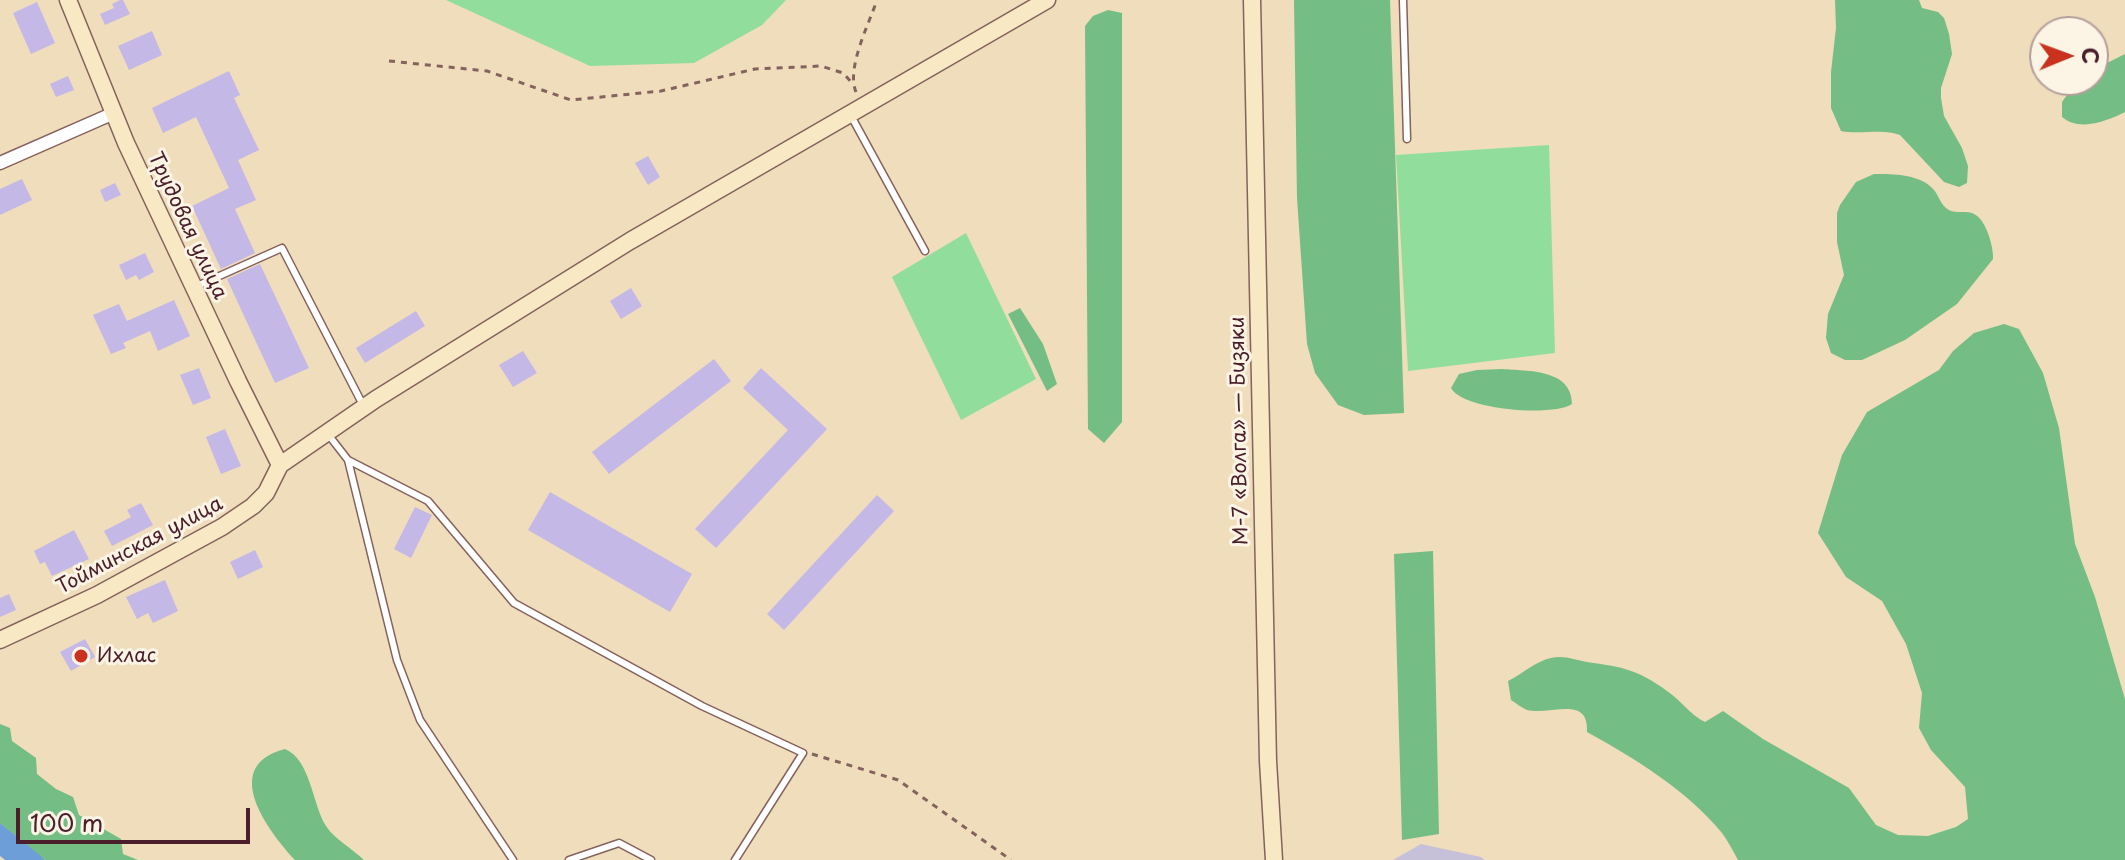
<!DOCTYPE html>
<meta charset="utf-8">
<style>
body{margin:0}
#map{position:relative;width:2125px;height:860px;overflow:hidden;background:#efddbb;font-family:"Playpen Sans",sans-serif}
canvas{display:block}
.north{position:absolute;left:2029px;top:16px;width:80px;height:80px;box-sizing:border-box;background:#fcf5e5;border:2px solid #b59f9b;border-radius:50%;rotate:89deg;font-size:22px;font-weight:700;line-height:32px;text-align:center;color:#4a1f2b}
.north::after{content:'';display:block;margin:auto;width:28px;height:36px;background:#c8321e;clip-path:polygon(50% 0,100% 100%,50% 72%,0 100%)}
.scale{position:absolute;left:16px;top:808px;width:234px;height:36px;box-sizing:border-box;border:4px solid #4a1f2b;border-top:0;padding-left:10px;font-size:24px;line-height:28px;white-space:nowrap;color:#4a1f2b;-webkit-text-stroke:6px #fcf5e5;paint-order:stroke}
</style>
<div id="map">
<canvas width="2125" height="860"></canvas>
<div class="north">С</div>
<div class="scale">100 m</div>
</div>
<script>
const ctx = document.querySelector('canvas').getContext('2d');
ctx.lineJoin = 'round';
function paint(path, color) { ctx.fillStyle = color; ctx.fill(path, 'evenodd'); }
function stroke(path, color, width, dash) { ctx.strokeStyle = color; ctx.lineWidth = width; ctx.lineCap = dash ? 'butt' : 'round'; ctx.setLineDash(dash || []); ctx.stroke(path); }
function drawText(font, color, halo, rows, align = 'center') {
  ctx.font = font + ' "Playpen Sans",sans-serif'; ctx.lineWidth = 6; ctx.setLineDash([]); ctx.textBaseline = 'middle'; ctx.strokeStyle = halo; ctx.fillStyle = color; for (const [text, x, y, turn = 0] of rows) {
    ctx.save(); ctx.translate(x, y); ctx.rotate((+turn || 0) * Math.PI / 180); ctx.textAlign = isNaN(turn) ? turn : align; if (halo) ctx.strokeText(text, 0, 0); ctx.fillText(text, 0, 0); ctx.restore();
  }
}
const industrial = new Path2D(`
 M1421,844L1481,857L1485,860H1393Z`);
const green = new Path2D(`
 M446,0H786L762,25L694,63L590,66Z
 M1549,145L1555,353L1408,371L1396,155Z
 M966,233L1036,379L961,420L892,277Z`);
const forest = new Path2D(`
 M1294,0H1390L1404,413L1364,415L1338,405L1315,373L1307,344L1297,198Z
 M1835,0H1919L1922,8L1938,12L1944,18L1949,34L1952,54L1941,88V98L1944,116L1962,148L1968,166L1967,183L1959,187L1944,182L1900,135C1883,128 1860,135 1841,131L1831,108V72L1836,28Z
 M1108,10L1122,13V422L1104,443L1088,429L1085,26L1093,16Z
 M2125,54V112C2107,121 2080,132 2062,117V102L2076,82L2093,80V70Z
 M1874,174C1893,174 1921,174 1934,190C1939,196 1941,206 1949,210C1956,214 1967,210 1974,214C1986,219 1994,248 1993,259L1957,304L1905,340L1862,360H1845L1831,353L1826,338L1828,314L1844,275L1837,242V213L1840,205L1856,182Z
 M1020,308L1043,344L1057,384L1047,391L1008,314Z
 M2004,324L2019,329L2043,373L2059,428L2075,544L2095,597L2125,699V860H1738C1733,851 1728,841 1722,833C1687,790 1634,758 1587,732C1589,694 1550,716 1527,710C1522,708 1516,703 1511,700L1508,681C1522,674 1536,661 1551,658C1565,655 1575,660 1587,662C1622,667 1637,669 1667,691C1681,700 1690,715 1705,722L1723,711L1763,739L1849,788L1876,825L1898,835L1928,836L1956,827L1968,819L1965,787L1931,750L1919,728L1922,693L1906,644L1882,601L1846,577L1818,533L1842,455L1867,412L1939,370L1953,351L1974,333Z
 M1502,369C1528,371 1572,369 1572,404C1553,417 1463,410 1451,388L1459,374L1477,370Z
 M1433,551L1439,834L1402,840L1394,554Z
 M0,724L10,728L12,741L36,758L37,774L56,789L73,797L79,815L121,839L123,854L138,860H45L0,823Z
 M285,749C311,760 312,804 326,826C334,839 353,849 364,860H295C268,831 219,766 285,749Z`);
const water = new Path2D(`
 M0,823L41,856L45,860H5L0,856Z`);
const building = new Path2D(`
 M120,0H123L130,14L105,25L100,14L114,8L112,4Z
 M37,2L55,43L31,54L13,13Z
 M152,31L162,55L129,70L118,46Z
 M229,71L240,95L234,98L259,150L238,160L256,200L235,209L255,253L221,269L192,206L229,188L196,117L163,133L152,108Z
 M68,76L74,90L56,97L50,84Z
 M648,156L660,177L648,185L635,163Z
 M22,179L32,200L0,215V189Z
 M115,183L121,195L105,202L100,190Z
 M145,253L154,272L139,280L136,275L126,280L119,265Z
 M260,264L309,368L275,383L227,279Z
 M631,288L642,306L621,319L610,301Z
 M174,300L190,336L158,351L150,331L123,343L126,348L111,354L93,315L119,304L127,321Z
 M416,311L425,326L365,363L356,348Z
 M523,351L537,373L513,387L499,365Z
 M714,359L731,381L609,474L592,452Z
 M199,368L211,398L193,405L180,375Z
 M761,368L827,429L716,548L695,529L788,430L743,388Z
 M225,429L241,466L221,474L206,437Z
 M550,492L692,574L670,612L528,530Z
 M877,495L894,511L784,630L767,614Z
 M141,503L153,525L112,546L104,531L131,517L127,510Z
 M415,507L432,515L411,558L394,549Z
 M74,530L89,559L52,576L45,562L40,564L34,551Z
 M255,550L263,567L238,579L230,562Z
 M165,580L178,611L153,623L148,613L137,619L126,597Z
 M9,594L16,610L0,617V598Z
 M85,639L95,657L71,671L60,652Z`);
const path = new Path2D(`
 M389,61L487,71L571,100L661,91L755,69L821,66L843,73L853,84
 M856,92C846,68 869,24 877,0
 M812,754L898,780L1011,860`);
const lane = new Path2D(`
 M1403,0L1407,139
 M850,114L925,251
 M197,286L282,248L364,407
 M327,433L348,460L397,660L420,720L513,860
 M348,460L428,501L514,603L702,706L803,753L735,860
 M569,860L619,843L651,860`);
const street = new Path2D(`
 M0,163L114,113`);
const secondary = new Path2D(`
 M68,0L126,143L238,381L280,465
 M1252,0L1268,761L1274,860
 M0,640L97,595L222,527L253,506L266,493L280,465L376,399L630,241L1047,0`);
const markers = [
 [81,656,8,"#c8321e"]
];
const streetNames = [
 ["Трудовая улица",187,226,65],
 ["М-7 «Волга» — Бизяки",1240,431,-91],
 ["Тойминская улица",140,546,-28]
];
const poiNames = [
 ["Ихлас",97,656]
];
paint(industrial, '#c7c0d9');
paint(green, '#91de9c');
paint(forest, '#74bd84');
paint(water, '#6e9ed7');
paint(building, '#c4b8e7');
stroke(lane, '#84625d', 9);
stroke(street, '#84625d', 15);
stroke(secondary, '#84625d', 19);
stroke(path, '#84625d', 3, [6, 6]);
stroke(lane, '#fff', 6);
stroke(street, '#fff', 12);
stroke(secondary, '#f8e8c3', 16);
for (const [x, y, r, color] of markers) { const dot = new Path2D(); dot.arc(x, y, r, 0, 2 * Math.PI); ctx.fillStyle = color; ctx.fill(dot); stroke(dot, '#fcf5e5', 3); }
drawText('20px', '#4a1f2b', '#fcf5e5', streetNames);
drawText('20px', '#4a1f2b', '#fcf5e5', poiNames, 'left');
</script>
